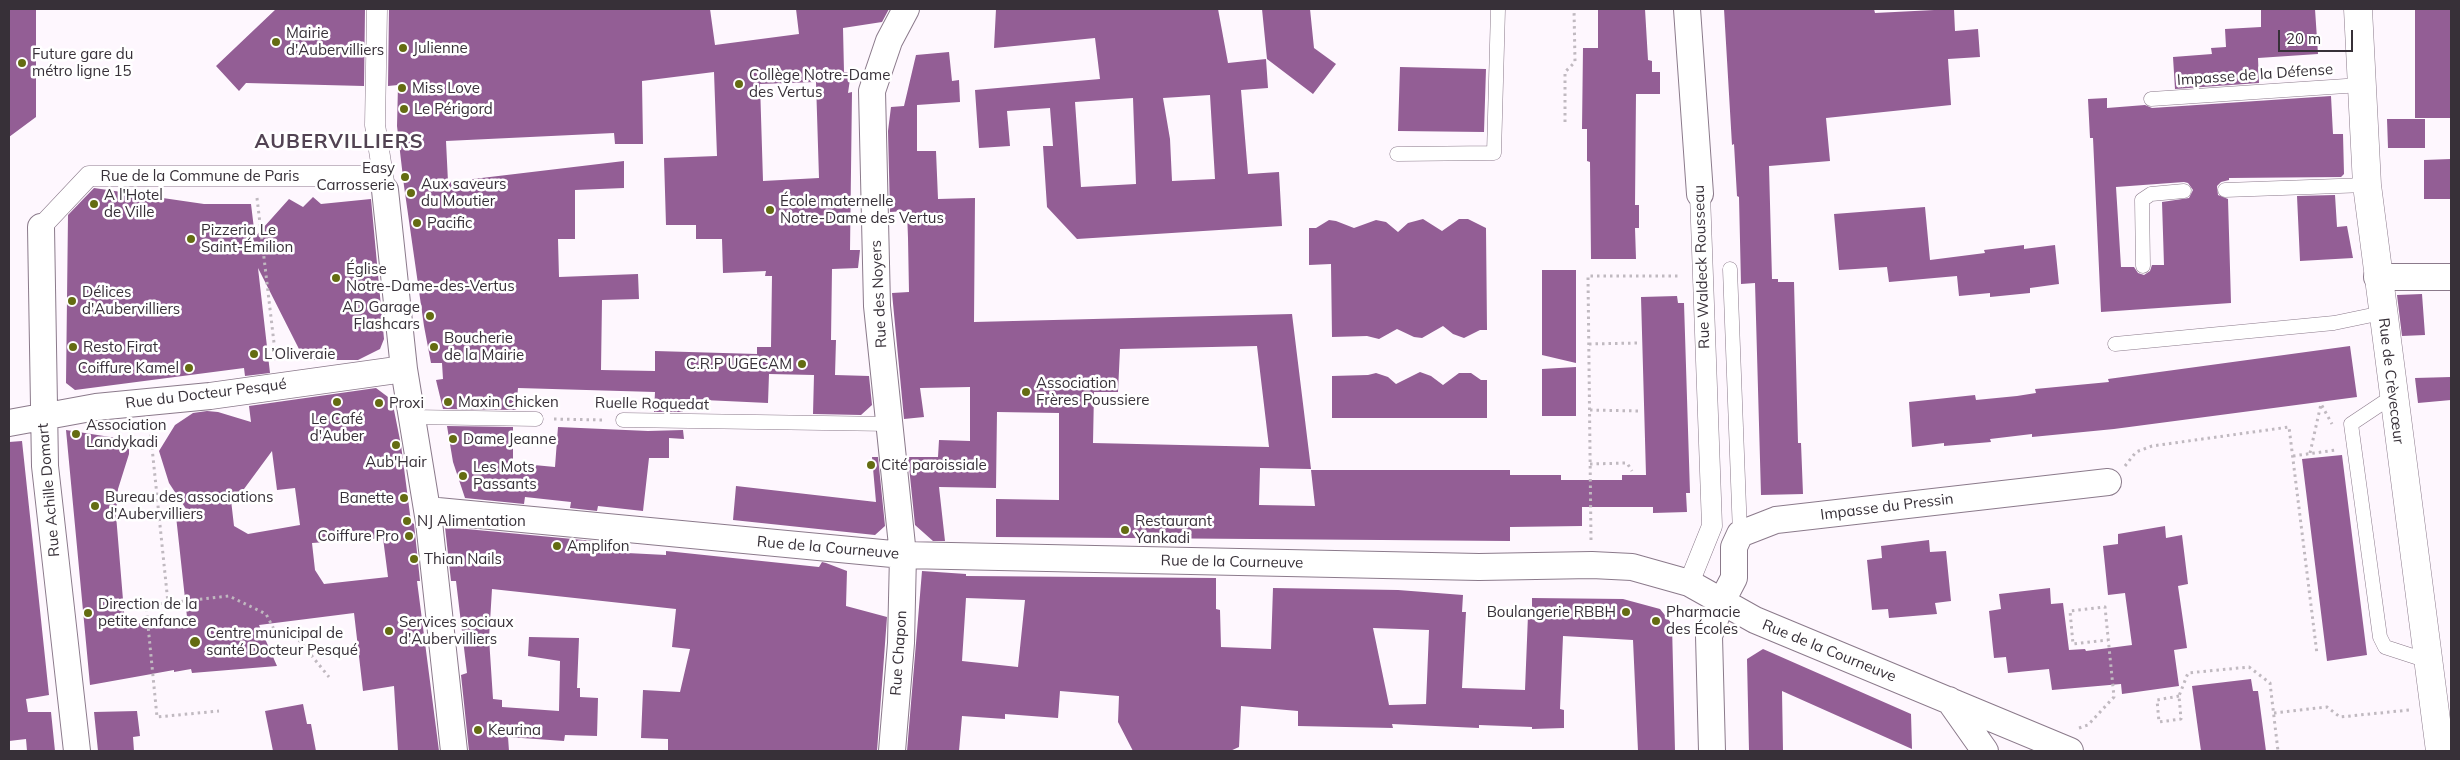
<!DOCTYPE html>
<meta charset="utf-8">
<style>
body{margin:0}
#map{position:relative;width:2460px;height:760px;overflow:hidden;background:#fef7fe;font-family:Mulish,sans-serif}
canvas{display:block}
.frame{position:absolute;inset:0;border:10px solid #373038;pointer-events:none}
.scale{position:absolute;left:2278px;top:30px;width:75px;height:22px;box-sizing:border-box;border:2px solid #373038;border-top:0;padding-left:6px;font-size:15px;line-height:18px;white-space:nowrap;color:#373038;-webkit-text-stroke:4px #fff;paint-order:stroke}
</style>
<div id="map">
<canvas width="2460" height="760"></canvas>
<div class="frame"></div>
<div class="scale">20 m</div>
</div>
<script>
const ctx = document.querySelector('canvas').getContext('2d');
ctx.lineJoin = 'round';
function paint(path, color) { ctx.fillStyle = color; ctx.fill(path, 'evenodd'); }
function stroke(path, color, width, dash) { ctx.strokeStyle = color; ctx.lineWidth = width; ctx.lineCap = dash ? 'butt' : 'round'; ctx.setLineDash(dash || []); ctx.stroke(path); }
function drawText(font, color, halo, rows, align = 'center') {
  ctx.font = font + ' Mulish,sans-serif'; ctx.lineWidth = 5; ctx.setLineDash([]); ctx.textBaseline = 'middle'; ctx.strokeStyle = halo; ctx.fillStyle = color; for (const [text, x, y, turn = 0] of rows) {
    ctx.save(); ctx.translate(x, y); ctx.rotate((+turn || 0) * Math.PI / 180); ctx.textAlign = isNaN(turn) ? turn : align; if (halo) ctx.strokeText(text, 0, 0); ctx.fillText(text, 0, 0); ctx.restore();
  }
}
const building = new Path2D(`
 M9,9H36V117L9,137Z
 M276,9H365L364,86L246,83L239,91L216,66Z
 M389,9H710L715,45L799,34L796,9H889L882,22L843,28L844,72H851L848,93L852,92L850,250H860L858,268L832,269L831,340H836L835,375L869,376L872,405L861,415L813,414L814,375L769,374L768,403L683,399V412H654L655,392L518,388L516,410L443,409L436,380L443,379L442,363H431L424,326L404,186L397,126L398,85L388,86ZM714,72L717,156L664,158L666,225H696V239H722L723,273L766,271L765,276H772L771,347H757V354L655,351V371L601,370L602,300L639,299L638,274L559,277L558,239H575V190L624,188V161L448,182L446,141L614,133L615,144H643L642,81ZM816,82L819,178L763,181L760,84Z
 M996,9H1218L1228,63L1266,59L1268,88L1241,90L1248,174L1279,172L1282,226L1077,239L1047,207L1043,146H1053L1050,108L1007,111L1010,146L979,148L975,90L1100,79L1095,38L994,48ZM1210,95L1215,179L1172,181L1170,139L1163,98ZM1133,98L1136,184L1081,187L1075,102Z
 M1262,9H1310L1314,48L1336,64L1313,94L1267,59Z
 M1598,9H1645L1648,60L1652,61V72H1660V94H1636L1635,205H1639V228H1635L1636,259H1591L1590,162L1587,161V129H1582L1583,48H1598Z
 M1724,9H1874L1875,13L1954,9L1955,31L1978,29L1980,57L1948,59L1951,105L1826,118L1830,161L1769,166L1772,279H1778V282H1794L1798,443H1801L1803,494L1761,495L1755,283L1741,284L1739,197L1737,196L1734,144L1732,145Z
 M2261,9H2315L2318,54L2258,58L2259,83L2175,89L2173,57L2212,54L2211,48L2226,47L2225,29L2261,27Z
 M2415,9H2451V118H2415Z
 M949,52L952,81L959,80L960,102L917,105V151H936L938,199L975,198L974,322L1292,314L1311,469L1260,468L1259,505L1315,506L1311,470H1510V475H1561V480H1622V475H1646L1641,297L1677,296L1678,303H1684L1690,493H1686L1687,512L1653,513V507H1582V526L1510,527V541L996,537V499L1059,500V413L997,412L996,488L939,487L945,541H933L915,525L908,457H938L939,440L970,441V387L920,388L924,417L904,419L892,293L909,292L908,238L907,211L890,212L888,131L891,107L904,106L916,55ZM1257,346L1269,447L1093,443L1094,392H1118L1120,349Z
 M1400,67L1486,69L1484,132L1398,131Z
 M2331,96L2333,134H2343L2344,174L2341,177L2229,178V180L2221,182L2217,186L2218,195L2228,199L2231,303L2101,312L2093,138H2090L2088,99L2107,98V108L2145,105L2152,108ZM2184,182L2188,183L2193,190L2189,198L2162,202L2164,265H2152L2150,271L2144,275L2138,273L2134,267H2121L2116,187Z
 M2387,119H2425V148H2388Z
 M2451,159V199H2424V160Z
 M94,188L204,204H251L255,237L289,199L303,207L313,197L321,204L371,199L384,339L380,349L358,360H310L308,349L300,351L258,268L270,373L245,376L244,368L75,390L66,383L68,215Z
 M2335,195L2337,227L2347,226L2353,258L2300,261L2297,196Z
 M1925,207L1930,260L1985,253L1984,250L2024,245V249L2055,245L2059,284L2030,288V293L1990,297V293L1959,296L1957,276L1889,282L1887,267L1839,270L1834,214Z
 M1423,219L1442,231L1459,219H1468L1486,228L1487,330H1480L1464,338L1453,334L1443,326L1422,338L1414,337L1397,329L1379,339L1367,336L1332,337L1331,264L1309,265V228H1316L1329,220L1336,221L1354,228L1376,220L1386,222L1398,232L1408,223Z
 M1542,270H1576V363L1542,355Z
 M2422,294L2425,335L2402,336L2397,295Z
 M2350,346L2357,397L2114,429L2032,437V434L1990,439L1991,442L1944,446V443L1912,447L1909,402L1975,395L1976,400L2017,396L2036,393L2035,389L2109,382L2108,379Z
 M1576,367V416H1542V369Z
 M1420,372L1431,376L1443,385L1459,373H1471L1481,380H1487V418H1332V376L1368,375L1376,373L1388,377L1396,384Z
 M2451,377V400L2418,403L2415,378Z
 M376,388L392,400L401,445L411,522L414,524L420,581H417L439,751H398L394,686L363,691L354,613L259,625L277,666L192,673L191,669L174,672V670L90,685L66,430L129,440V454L118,489L116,515L125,624L164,622L187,617L176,516L190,515L169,483L159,451L175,425L193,413L207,411L218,412L251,422L249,406ZM272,451L277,490L295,488L300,525L248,534L234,526L231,500L244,489ZM383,538L388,577L324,584L315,570L312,543Z
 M447,426L513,427V463L555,467L558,427L648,431L683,430L684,439L669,438V458H649L643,511L598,506L597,511L570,508L571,502L525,497L524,504L465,498L453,462Z
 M22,441L49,695L26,699L28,712H51L55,751H27L26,739L9,741V442Z
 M2342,455L2367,655L2327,661L2302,459Z
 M872,457H878L885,526L875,535L733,520L736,486L876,502Z
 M2165,526L2166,538L2182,535L2188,584L2178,586L2187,648L2174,650L2179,686L2122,694L2121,684L2052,690L2049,669L2008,673L2006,657L1994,658L1989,611L2001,609L1999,594L2050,588L2051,604L2063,603L2069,650L2085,649L2086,651L2132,645L2125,593L2108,595L2103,546L2118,544V534Z
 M445,527L594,541L598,544L628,547L627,553L666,555V551L819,567L822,562L826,563L847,571L846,606L887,617L877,751H668V739L641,738L643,690L680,692L690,649L672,647L676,609L492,589L489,638L493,699L502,700V707L559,711L560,661L528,656L529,637L579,638L577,688H580V697L598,698L597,736L565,735L564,741L508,737L509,751H469L461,675L467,673L456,581H451Z
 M1929,540L1930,552L1946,551L1951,601L1935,603L1937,614L1889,618L1888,609L1872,610L1867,560L1882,558L1881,546Z
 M922,571L966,574V576L1216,578V609L1220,610L1221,647L1271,649L1273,588L1398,590L1463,595L1462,612H1466L1462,688L1525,690L1528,615H1532V598L1623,599L1660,609L1672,624L1675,751H1638L1633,640L1563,636L1560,709L1564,710V728L1532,729V727L1479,725V728L1392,724L1393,728L1298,726V711L1241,706L1239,747L1230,751H1133L1118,722L1119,696L1060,691L1058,718L1005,714V719L962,716L959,751H907ZM966,598L1025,600L1018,667L962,661ZM1373,628L1429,630L1426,704L1389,705Z
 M1763,649L1911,714L1912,749L1782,691L1783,751H1749L1747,659Z
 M2251,679L2253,691H2258L2266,751H2201L2192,686Z
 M303,704L307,724H311L316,751H273L265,711Z
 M137,711L140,736L133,737L134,751H98L94,712Z`);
const path = new Path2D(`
 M1565,122V72L1575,62L1574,9
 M257,198L276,360
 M1589,344L1637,343
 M1590,410L1640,411
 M554,419L605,420
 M150,428L168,603L229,596L266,614L277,635L298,639L329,677
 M2310,453L2321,404L2332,424
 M2293,456L2336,450
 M1590,464L1627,463L1632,471
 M2125,466L2136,452L2152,446L2289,427L2317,654
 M1591,540L1588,276H1681
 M168,603L146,605L157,717L219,711
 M2179,696L2157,700L2159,722L2181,719L2179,696L2188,673L2249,667L2270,683L2278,751
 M2274,713L2327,707L2340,717L2409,710
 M2079,728L2088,725L2114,697L2105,607L2070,611L2073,644L2108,640`);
const service = new Path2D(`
 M2151,99L2361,85
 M1397,154L1494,153L1498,9
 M2225,190L2367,185
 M2143,266L2142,200L2151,194L2184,191
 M1730,269L1740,534
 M2115,344L2334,323L2382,313
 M2393,396L2351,424L2380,637L2385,647L2428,661
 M413,417L536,419
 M623,420L890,424`);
const pedestrian = new Path2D(`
 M377,9L375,125L385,188
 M41,227L89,176H383
 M1689,583L1712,526L1700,194`);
const minor = new Path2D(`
 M1687,9L1700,194
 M385,190L404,369L429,522L454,751
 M41,227L45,466L77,751
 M2377,277H2451
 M9,423L96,407L210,396L404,369
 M427,510L903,555L1479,567L1592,565L1632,567L1689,583L1755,620L2070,751
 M1949,700L1985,751
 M892,751L901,643L903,555L877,306L872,91L889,41L906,9
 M1712,751L1709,636L1721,603L1734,578V547L1740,534L1776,520L2108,482`);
const secondary = new Path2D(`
 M2358,9L2367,185L2440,751`);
const markers = [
 [276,42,5,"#646c12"],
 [403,48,5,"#646c12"],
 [22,63,5,"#646c12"],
 [739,84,5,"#646c12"],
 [402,88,5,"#646c12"],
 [404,109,5,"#646c12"],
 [405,177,5,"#646c12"],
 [411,193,5,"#646c12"],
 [94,204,5,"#646c12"],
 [770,210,5,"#646c12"],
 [417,223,5,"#646c12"],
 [191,239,5,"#646c12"],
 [336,278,5,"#646c12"],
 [72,301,5,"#646c12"],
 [430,316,5,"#646c12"],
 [73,347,5,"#646c12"],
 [434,347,5,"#646c12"],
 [254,354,5,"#646c12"],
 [802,364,5,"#646c12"],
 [189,368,5,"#646c12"],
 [1026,392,5,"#646c12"],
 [337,402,5,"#646c12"],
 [448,402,5,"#646c12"],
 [379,403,5,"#646c12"],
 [76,434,5,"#646c12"],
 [453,439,5,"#646c12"],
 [396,445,5,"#646c12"],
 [871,465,5,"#646c12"],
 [463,476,5,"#646c12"],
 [404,498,5,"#646c12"],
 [95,506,5,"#646c12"],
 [407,521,5,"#646c12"],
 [1125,530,5,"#646c12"],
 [409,536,5,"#646c12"],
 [557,546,5,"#646c12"],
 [414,559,5,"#646c12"],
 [1626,612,5,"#646c12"],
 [88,613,5,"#646c12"],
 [1656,621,5,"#646c12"],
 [389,631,5,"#646c12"],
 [195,642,6,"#646c12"],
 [478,730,5,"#646c12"]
];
const poiNames = [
 ["Mairie",286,33],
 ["d'Aubervilliers",286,50],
 ["Julienne",413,48],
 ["Future gare du",32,54],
 ["métro ligne 15",32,71],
 ["Collège Notre-Dame",749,75],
 ["des Vertus",749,92],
 ["Miss Love",412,88],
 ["Le Périgord",414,109],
 ["Easy",395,168,"right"],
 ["Carrosserie",395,185,"right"],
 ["Aux saveurs",421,184],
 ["du Moutier",421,201],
 ["A l'Hotel",104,195],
 ["de Ville",104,212],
 ["École maternelle",780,201],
 ["Notre-Dame des Vertus",780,218],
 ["Pacific",427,223],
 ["Pizzeria Le",201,230],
 ["Saint-Émilion",201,247],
 ["Église",346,269],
 ["Notre-Dame-des-Vertus",346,286],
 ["Délices",82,292],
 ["d'Aubervilliers",82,309],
 ["AD Garage",420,307,"right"],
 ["Flashcars",420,324,"right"],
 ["Boucherie",444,338],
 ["de la Mairie",444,355],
 ["Resto Firat",83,347],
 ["L’Oliveraie",264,354],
 ["C.R.P UGECAM",792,364,"right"],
 ["Coiffure Kamel",179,368,"right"],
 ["Association",1036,383],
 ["Frères Poussiere",1036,400],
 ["Maxin Chicken",458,402],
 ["Proxi",389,403],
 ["Le Café",337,419,"center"],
 ["d'Auber",337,436,"center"],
 ["Association",86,425],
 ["Landykadi",86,442],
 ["Dame Jeanne",463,439],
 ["Aub'Hair",396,462,"center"],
 ["Cité paroissiale",881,465],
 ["Les Mots",473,467],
 ["Passants",473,484],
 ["Bureau des associations",105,497],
 ["d'Aubervilliers",105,514],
 ["Banette",394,498,"right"],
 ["NJ Alimentation",417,521],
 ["Restaurant",1135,521],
 ["Yankadi",1135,538],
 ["Coiffure Pro",399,536,"right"],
 ["Amplifon",567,546],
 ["Thian Nails",424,559],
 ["Direction de la",98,604],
 ["petite enfance",98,621],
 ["Boulangerie RBBH",1616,612,"right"],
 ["Pharmacie",1666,612],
 ["des Écoles",1666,629],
 ["Services sociaux",399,622],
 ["d'Aubervilliers",399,639],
 ["Centre municipal de",206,633],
 ["santé Docteur Pesqué",206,650],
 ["Keurina",488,730]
];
const streetNames = [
 ["Impasse de la Défense",2255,75,-4],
 ["Rue de la Commune de Paris",200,176],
 ["Rue Waldeck Rousseau",1702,267,-92],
 ["Rue des Noyers",879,294,-93],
 ["Rue de Crèvecœur",2391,381,83],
 ["Rue du Docteur Pesqué",206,394,-7],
 ["Ruelle Roquedat",652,404,1],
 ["Rue Achille Domart",49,490,-95],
 ["Impasse du Pressin",1887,507,-7],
 ["Rue de la Courneuve",828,548,5],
 ["Rue de la Courneuve",1232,562,1],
 ["Rue de la Courneuve",1829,651,22],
 ["Rue Chapon",899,653,-86]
];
const districtNames = [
 ["AUBERVILLIERS",339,142]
];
paint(building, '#935e95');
stroke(service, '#8b7a8b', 15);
stroke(pedestrian, '#8b7a8b', 21);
stroke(minor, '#8b7a8b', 28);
stroke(secondary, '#8b7a8b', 29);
stroke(path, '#c0b9c0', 3, [2.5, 4]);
stroke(service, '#fff', 14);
stroke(pedestrian, '#fff', 20);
stroke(minor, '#fff', 26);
stroke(secondary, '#fff', 28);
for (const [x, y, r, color] of markers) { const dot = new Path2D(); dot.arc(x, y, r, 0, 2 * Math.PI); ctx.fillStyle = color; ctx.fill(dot); stroke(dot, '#fff', 2); }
drawText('15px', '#373038', '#fff', poiNames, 'left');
drawText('15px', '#373038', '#fff', streetNames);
ctx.letterSpacing = '1px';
drawText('bold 20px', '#524353', '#fff', districtNames);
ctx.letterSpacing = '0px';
</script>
